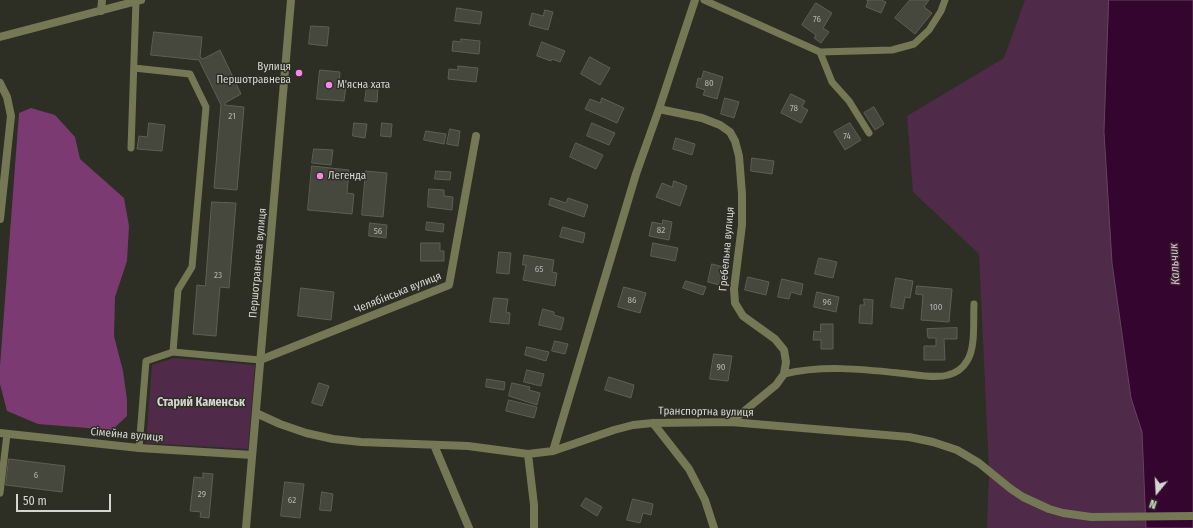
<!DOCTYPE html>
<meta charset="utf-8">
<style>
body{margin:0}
#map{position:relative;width:1193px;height:528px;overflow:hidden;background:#2d2e24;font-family:"Fira Sans Condensed",sans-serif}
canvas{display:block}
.north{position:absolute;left:1137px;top:472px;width:40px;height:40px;-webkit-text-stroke:3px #2d2e24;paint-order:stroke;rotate:198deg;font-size:11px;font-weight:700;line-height:16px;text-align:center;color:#d5d6d0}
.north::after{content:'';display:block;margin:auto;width:14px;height:18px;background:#d5d6d0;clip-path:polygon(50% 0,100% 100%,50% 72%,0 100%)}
.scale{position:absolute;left:16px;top:494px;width:95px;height:18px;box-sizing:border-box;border:2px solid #d5d6d0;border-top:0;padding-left:5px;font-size:12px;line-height:14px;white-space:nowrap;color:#d5d6d0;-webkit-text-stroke:3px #2d2e24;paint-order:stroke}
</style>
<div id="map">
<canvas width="1193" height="528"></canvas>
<div class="north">N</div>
<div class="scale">50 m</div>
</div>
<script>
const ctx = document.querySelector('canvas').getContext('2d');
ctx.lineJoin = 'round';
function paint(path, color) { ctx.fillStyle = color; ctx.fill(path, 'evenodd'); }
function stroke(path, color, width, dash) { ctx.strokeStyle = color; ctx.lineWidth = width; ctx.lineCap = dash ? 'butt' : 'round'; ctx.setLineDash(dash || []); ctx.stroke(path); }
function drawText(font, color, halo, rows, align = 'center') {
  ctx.font = font + ' "Fira Sans Condensed",sans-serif'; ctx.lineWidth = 3; ctx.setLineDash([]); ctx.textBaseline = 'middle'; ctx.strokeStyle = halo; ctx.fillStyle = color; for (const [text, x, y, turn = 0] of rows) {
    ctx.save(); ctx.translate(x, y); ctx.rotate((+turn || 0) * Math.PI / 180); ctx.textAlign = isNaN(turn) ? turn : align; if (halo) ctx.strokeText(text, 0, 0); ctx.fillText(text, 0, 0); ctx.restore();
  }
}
const green = new Path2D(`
 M1025,0H1193V528H987L989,471L979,254L913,192L907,116L1004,58Z
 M174,358L255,365L248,449L146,443L152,365Z`);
const forest = new Path2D(`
 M31,108L55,115L75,137L80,159L124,198L129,226L127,261L115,297L114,336L123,371L127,400V416L112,430L38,424L7,411L0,384V366L19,113Z`);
const water = new Path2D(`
 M1109,0H1193V528H1146L1142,432L1131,398L1112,263L1104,132Z`);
const building = new Path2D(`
 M867,0H881L886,2L881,13L866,7L868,1Z
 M910,0H929L924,7L932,13L915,34L895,18Z
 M816,3L832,13L823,28L829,32L821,43L814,38L816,35L802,25Z
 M457,8L482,12L480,24L455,21Z
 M545,10L553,12L548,30L529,25L532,13L543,16Z
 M311,26L329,27L327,46L309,44Z
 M154,32L202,37L200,57L203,59L220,50L241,94L225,103V105L244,107L237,190L214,188L221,105L199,60L151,55Z
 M461,39L480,41L479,54L452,51L453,41L461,42Z
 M542,42L565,51L560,62L552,59L551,61L537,56Z
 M590,57L610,68L600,85L581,74Z
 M458,66L478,68L476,82L448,79L449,69L458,70Z
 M320,70L340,72L339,84L346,85L344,101L317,99Z
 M704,71L723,77L717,99L703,95L705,90L696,87L698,78L701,79Z
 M367,86L378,87L377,102L365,101Z
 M791,94L805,101L802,107L808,110L801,123L781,113Z
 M602,98L624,108L617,123L585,109L590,99L600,103Z
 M725,98L739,102L734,118L721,114Z
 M874,107L884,124L875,130L864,113Z
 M149,123L165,125L162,151L137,149L139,136L147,137Z
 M354,123L367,124L365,138L353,136Z
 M382,123L392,124L391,137L381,136Z
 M592,123L615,133L609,145L587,136Z
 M850,123L861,140L845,150L834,132Z
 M450,129L460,131L458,146L447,144Z
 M426,131L446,134L444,144L424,140Z
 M676,138L695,144L692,155L673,149Z
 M576,143L603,155L596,169L570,157Z
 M314,149L333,150L331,165L312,163Z
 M752,158L774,161L772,174L751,171Z
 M312,166L349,170L347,193L354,194L352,214L308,210Z
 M366,171L387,173L383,217L362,215Z
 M436,171L451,172L450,180L435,179Z
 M674,181L687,186L680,206L656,197L662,183L672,187Z
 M429,189L444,190V196L453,197L452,210L428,207Z
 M551,198L566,203L568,198L588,205L584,217L549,205Z
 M212,202L236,203L229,288L220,287L216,336L193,334L197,285L205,286Z
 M663,220L672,222L669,240L649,236L652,222L662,224Z
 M427,222L444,224L443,232L426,230Z
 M370,223L387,225L386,238L369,236Z
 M563,227L585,233L583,243L560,237Z
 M421,243H440V251H444V261H421Z
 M653,243L678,248L675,261L651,256Z
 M499,252L511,253L509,274L497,273Z
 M524,255L554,260L552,272L557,273L555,286L523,280L526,265H523Z
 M819,258L837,262L833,278L815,274Z
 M712,264L727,268L723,286L708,282Z
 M748,277L769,282L766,295L745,290Z
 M896,278L913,281L910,298L905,297L903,309L891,307Z
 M782,279L803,284L801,295L791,292L789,299L778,297Z
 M686,281L706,287L703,295L683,288Z
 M917,286L952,289L949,322L921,320L923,295L916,294Z
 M624,287L646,293L640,313L618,307Z
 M301,288L334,292L331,320L298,316Z
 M817,292L839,297L836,312L814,307Z
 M494,298L508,299L506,312L510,313L509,324L490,322Z
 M864,299L873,300L872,324L859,323L860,305H864Z
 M543,309L554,312V315L564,318L561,330L539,325Z
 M821,324H833V349H821V340H813L814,331L820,332Z
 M957,328V339H944L945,360H924V346H936V338H928L927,329Z
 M555,341L568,344L565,354L552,351Z
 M527,347L549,352L546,361L525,355Z
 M714,354L732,356L728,381L710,379Z
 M527,370L544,374L541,386L524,382Z
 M609,377L634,385L631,398L605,390Z
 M487,379L505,382L504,390L486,387Z
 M319,383L329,386L322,406L312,403Z
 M512,383L530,387L529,390L540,393L537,405L509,396Z
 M509,400L537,407L534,418L506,411Z
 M9,459L65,466L62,492L6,485Z
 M203,473L213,474L209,518L200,517L201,512L190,511L194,477L203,478Z
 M285,482L304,484L300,518L281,516Z
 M322,492L333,494L331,511L320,510Z
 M586,498L602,507L597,516L581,506Z
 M633,499L653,504L651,515L643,513L640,523L627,520Z`);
const service = new Path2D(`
 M704,0L820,52L892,50L914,44L929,30L941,11L945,0
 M820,52L832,82L849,101L869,133
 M134,68L190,74L206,107L192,267L178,290L173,352
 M131,148L136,1
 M784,374C822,365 861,369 899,373C913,374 935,379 948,375C956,373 963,368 967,361C976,348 973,320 974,304
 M139,448L146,361L173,352L260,360
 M0,493L7,434`);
const minor = new Path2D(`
 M101,11L102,0
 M0,37L141,0
 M0,83L7,97L11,116L0,219
 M659,109L702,118L720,125L730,132L735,141L739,156L742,194V225L734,289L735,303L743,316L775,339L784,350L786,362L784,374L776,385L731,422
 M260,360L449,285L476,136
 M256,413L280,424L306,433L333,439L361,442L468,446L528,454L553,451L614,430L633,425L653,423L731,422L909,437L933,442L957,450L979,463L1011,489L1023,497L1049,509L1063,513L1091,517L1193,516
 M653,423L689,469L705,500L714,528
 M0,433L139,448L252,455
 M434,445L469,528
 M553,451L636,174L659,109L695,0
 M528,454L534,505V528`);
const tertiary = new Path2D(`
 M246,528L291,0`);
const markers = [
 [299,73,4,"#f987e9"],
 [329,85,4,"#f987e9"],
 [320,176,4,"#f987e9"]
];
const numberNames = [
 ["76",817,19],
 ["80",709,83],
 ["78",794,108],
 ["21",232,116],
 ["74",847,136],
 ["82",661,230],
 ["56",378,231],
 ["65",539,269],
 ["23",218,275],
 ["86",632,300],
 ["96",827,302],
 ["100",936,307],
 ["90",721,367],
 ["6",36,475],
 ["29",202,494],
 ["62",292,500]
];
const poiNames = [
 ["Вулиця",291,67,"right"],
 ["Першотравнева",291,80,"right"],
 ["М'ясна хата",337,85],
 ["Легенда",328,176]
];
const streetNames = [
 ["Гребельна вулиця",727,249,-85],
 ["Першотравнева вулиця",258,263,-85],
 ["Челябінська вулиця",398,293,-22],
 ["Транспортна вулиця",706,412,1],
 ["Сімейна вулиця",127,435,5]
];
const waterNames = [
 ["Кальчик",1175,264,-93]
];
const neighbourhoodNames = [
 ["Старий Каменськ",201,403]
];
paint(green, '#4f2a49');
paint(forest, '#7b3b72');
paint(water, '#34052f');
stroke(water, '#64445f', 1);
paint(building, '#47483d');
stroke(building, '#5e5f54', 1);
stroke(service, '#757854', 7);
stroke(minor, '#757854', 8);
stroke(tertiary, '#757854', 8);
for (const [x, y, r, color] of markers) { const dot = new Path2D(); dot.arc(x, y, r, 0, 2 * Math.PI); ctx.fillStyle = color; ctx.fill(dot); stroke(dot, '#2d2e24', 1.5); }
drawText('9px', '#b2b2ab', null, numberNames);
drawText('11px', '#d5d6d0', '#2d2e24', poiNames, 'left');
drawText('11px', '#d5d6d0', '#2d2e24', streetNames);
drawText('italic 12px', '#f5abe9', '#2d2e24', waterNames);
drawText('bold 12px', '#d5d6d0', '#2d2e24', neighbourhoodNames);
</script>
